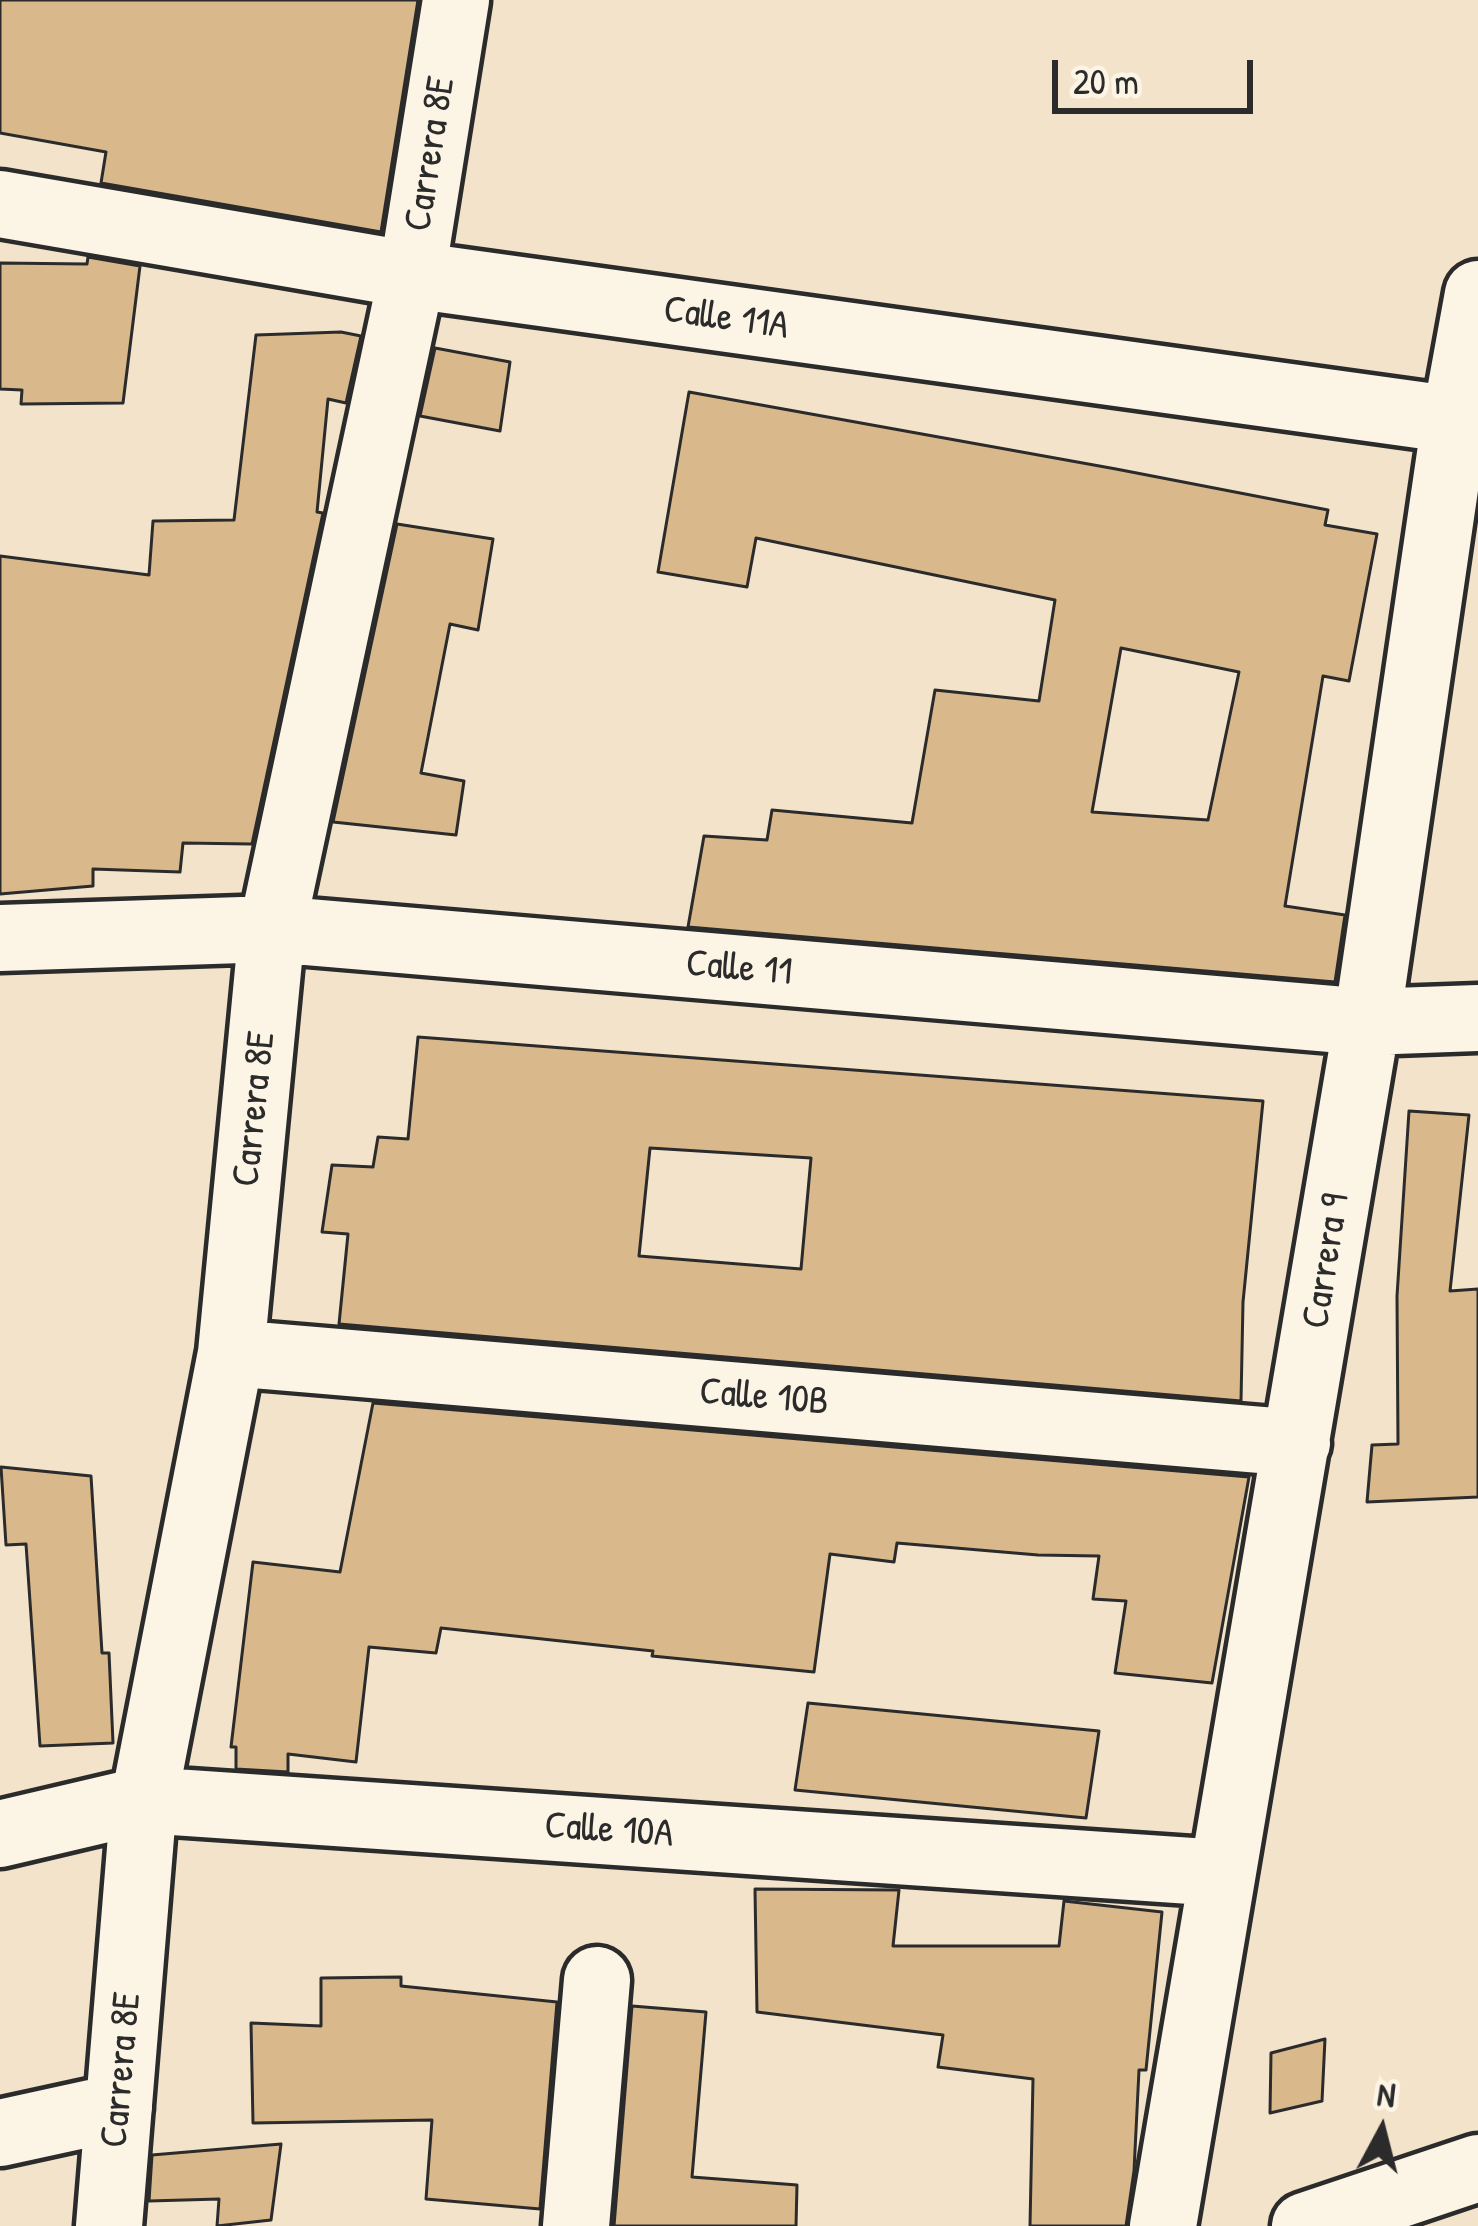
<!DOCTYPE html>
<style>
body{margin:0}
#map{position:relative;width:1478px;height:2226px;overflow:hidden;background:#f2e3ca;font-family:"Patrick Hand",sans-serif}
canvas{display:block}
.north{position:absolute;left:1322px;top:2070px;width:120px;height:120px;-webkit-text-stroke:9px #fcf5e5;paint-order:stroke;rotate:7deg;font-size:33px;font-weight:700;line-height:48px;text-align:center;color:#2b2b2b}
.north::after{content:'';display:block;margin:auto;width:42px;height:54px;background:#2b2b2b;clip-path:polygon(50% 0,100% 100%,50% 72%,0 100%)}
.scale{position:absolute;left:1052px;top:60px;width:201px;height:54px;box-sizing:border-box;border:6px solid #2b2b2b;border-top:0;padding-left:15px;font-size:36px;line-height:42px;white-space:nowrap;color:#2b2b2b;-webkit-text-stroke:9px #fcf5e5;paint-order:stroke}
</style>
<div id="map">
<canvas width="1478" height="2226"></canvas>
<div class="north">N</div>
<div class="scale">20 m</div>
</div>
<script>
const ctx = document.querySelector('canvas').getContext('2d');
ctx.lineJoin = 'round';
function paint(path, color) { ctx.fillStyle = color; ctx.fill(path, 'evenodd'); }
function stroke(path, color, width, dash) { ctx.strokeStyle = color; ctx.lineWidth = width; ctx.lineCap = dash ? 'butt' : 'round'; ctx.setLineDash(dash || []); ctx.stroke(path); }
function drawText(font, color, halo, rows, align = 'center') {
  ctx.font = font + ' "Patrick Hand",sans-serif'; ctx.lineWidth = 12; ctx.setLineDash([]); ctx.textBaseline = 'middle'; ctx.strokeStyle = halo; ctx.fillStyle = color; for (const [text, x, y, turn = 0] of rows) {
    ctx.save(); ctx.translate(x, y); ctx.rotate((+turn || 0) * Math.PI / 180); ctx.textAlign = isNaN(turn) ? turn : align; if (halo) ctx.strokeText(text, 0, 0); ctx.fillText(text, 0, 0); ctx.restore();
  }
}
const building = new Path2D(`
 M0,0H418L381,232L101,183L106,152L0,133Z
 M88,257L140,266L123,403L21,404L22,390L0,389V263L87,264Z
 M341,332L361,336L346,403L328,399L317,512L323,513L252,844L183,843L180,872L93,869V886L0,894V556L149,575L153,521L234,520L256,335Z
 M435,348L510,362L500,431L420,416Z
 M689,392L1116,469L1328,510L1325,525L1377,534L1349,681L1323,676L1285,906L1345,915L1335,982L688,927L704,836L767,840L772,810L912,823L935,690L1039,701L1055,600L756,538L747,587L658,572ZM1121,648L1239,672L1208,820L1092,812Z
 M397,524L493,539L478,630L450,624L421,773L464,781L456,835L333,822Z
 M418,1037L1263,1101L1243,1302L1241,1401L339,1324L348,1234L322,1232L332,1165L373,1167L378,1137L408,1139ZM650,1148L811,1158L801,1269L639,1256Z
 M1409,1111L1469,1115L1450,1291L1478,1289V1497L1367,1502L1372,1445L1398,1444L1397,1296Z
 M373,1403L1249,1477L1212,1683L1115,1673L1126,1601L1093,1599L1099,1556L1038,1555L897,1543L894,1562L830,1554L814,1672L652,1656L653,1651L441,1628L436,1653L369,1647L356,1762L288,1754V1772L236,1769V1747H231L253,1562L340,1572Z
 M1,1467L91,1476L102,1653H109L113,1743L40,1746L26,1544L6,1545Z
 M808,1703L1099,1731L1086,1818L795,1790Z
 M755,1889L899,1890L893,1946H1059L1064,1901L1162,1912L1146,2070H1139L1134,2171L1126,2226H1030L1033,2079L938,2067L943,2035L757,2012Z
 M401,1977V1986L557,2002L540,2209L426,2199L432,2120L253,2123L251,2023L321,2026V1978Z
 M632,2006L706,2012L692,2177L797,2185L796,2226H614Z
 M1325,2039L1322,2101L1270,2113L1271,2053Z
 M281,2144L271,2220L217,2226L219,2199L149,2201L152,2155Z`);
const minor = new Path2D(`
 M0,204L412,275L1455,420L1478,433
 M0,938L272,929L1367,1022L1478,1018
 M231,1353L1297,1443
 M0,1834L144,1800L1221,1873
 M0,2133L119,2107
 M109,2226L144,1800L231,1353L272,929L412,275L456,0
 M576,2226L597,1980
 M1163,2226L1367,1022L1455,420L1478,294
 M1305,2226L1478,2168`);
const streetNames = [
 ["Carrera 8E",431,154,-81],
 ["Calle 11A",726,319,8],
 ["Calle 11",739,969,5],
 ["Carrera 8E",255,1109,-84],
 ["Carrera 9",1327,1261,-81],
 ["Calle 10B",764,1398,5],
 ["Calle 10A",609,1831,4],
 ["Carrera 8E",122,2070,-85]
];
paint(building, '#d9b98c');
stroke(building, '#2b2b2b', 3);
stroke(minor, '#2b2b2b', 75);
stroke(minor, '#fcf5e5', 66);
drawText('39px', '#2b2b2b', '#fcf5e5', streetNames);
</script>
